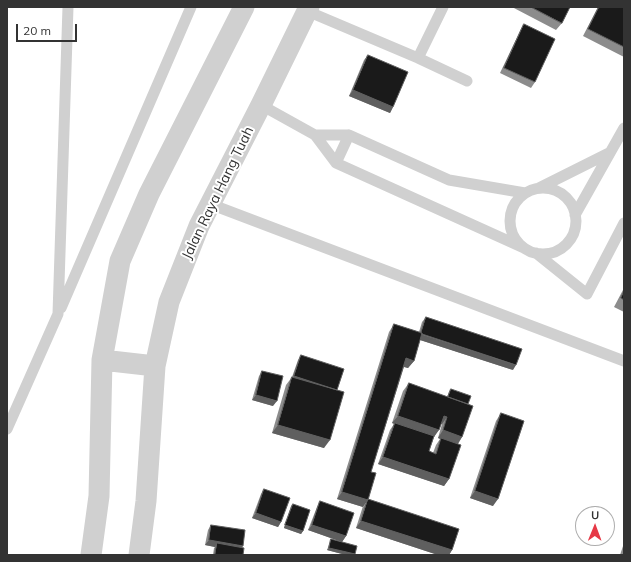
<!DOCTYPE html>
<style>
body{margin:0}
#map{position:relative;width:631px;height:562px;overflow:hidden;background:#fff;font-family:Mulish,sans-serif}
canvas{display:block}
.frame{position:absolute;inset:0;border:8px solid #333;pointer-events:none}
.north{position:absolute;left:575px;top:506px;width:40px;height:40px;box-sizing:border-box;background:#fff;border:1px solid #adadad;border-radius:50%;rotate:1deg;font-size:11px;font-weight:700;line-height:16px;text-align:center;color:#333}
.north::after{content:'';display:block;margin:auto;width:14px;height:18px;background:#e63946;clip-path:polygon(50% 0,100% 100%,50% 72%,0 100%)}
.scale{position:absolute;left:16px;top:24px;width:61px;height:18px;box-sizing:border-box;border:2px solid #333;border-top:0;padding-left:5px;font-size:12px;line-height:14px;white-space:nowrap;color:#333;-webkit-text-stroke:3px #fff;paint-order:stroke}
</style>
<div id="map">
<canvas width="631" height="562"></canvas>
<div class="frame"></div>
<div class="north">U</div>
<div class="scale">20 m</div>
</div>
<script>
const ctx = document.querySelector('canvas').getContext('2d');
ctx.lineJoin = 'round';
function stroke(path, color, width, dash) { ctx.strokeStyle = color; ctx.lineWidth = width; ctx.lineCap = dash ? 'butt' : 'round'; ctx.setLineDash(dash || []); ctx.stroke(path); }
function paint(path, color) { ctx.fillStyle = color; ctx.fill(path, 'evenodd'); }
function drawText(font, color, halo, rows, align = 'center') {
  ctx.font = font + ' Mulish,sans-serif'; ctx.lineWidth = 4; ctx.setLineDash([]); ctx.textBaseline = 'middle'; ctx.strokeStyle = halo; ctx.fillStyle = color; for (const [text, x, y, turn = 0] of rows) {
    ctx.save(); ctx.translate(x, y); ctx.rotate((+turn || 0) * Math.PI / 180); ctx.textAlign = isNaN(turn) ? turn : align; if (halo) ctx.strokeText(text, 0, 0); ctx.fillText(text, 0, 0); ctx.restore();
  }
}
const service = new Path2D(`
 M307,11L418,58L467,81
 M418,58L443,7
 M261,105L315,135L336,163L524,248
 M315,135H349L449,180L525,193
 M336,163L349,135
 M539,188L609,153
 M510 221a33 33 0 1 1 66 0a33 33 0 1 1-66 0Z
 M210,204L624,361
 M575,215L624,128
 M536,253L587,294L624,223
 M61,308L191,7
 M7,429L58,314L68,7`);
const minor = new Path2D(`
 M102,360L155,366
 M91,555L99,496L102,360L120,261L149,194L244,7
 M139,555L146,501L155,366L169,302L199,226L261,105L309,7`);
const wall = new Path2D(`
 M512,7H570L562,23L556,30Z
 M598,7H624V57L583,36Z
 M524,24L535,82L531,88L500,73L521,29Z
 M368,55L393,107L390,113L349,96L364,60Z
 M624,288V312L614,307Z
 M426,317L513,370L420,340L414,361L408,368L404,367L371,472L368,500L363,507L337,499L389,332L394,324L419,332L422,322Z
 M301,355L337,390L324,448L272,433L286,385L292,377L298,360Z
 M262,371L273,406L252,400L259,376Z
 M409,383L447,397L449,392L451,389L468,404L462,437L458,444L449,479L444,486L378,464L390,430L394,424L392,423L403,391ZM441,424H442L438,438L440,439L436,445L433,453L429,451L434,437Z
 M501,413L493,506L470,498L496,421Z
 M264,489L281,522L278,527L252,518L261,494Z
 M368,499L452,550L449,555H438L356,528L363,506Z
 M320,501L346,536L342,542L308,530L317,507Z
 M293,504L303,531L301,534L284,528L291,506Z
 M211,525L241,547L243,555H213L214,548L215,547L205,545L208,530Z
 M331,539L355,555H346L327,550L330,542Z
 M624,543V555H620Z`);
const shadedWall = new Path2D(`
 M353,90L393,107L390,113L349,96Z
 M420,334L516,365L513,370L417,339Z
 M406,358L414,361L408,368L401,366Z
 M294,376L337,390L290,381Z
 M256,395L277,401L273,406L252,400Z
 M398,416L439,430L434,437L392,423Z
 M444,416L447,417L442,424L439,423Z
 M278,425L330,440L324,448L272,433Z
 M443,430L462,437L457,445L438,438Z
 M383,457L449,479L444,486L378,464Z
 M475,491L498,499L493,506L470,498Z
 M342,492L368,500L363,507L337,499Z
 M256,513L281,522L278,527L252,518Z
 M361,521L452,550L449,555H438L356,528Z
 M285,525L303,531L301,534L284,528Z
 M312,525L346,536L342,542L308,530Z
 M209,540L243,546L239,551L217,543L215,547L205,545Z
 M329,548L355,554V555H346L327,550Z`);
const building = new Path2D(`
 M531,7H570L562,23Z
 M599,7H624V47L588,29Z
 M524,24L555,39L535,82L504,68Z
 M368,55L408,72L393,107L353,90Z
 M624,291V300L621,298Z
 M426,317L522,349L516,365L422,334V333H421Z
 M394,324L422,333L414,361L406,358L371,472L376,473L368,500L342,492Z
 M301,355L344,369L337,390L294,376Z
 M262,371L283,376L277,401L256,395Z
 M292,377L344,392L330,440L278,425Z
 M409,383L473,406L462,437L443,430L447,417L444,416L439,430L398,416Z
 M451,389L471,396L468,404L448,397Z
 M501,413L524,421L498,499L475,491Z
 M395,423L434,436L429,451L436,454L441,438L461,445L449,479L383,457Z
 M264,489L290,498L281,522L256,513Z
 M368,499L459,529L452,550L361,521Z
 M320,501L354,513L346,536L312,525Z
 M293,504L310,510L303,531L285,525Z
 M211,525L245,530L243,546L209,540Z
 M331,539L357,546L355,554L329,548Z
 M217,543L244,548L243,555H215Z`);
const streetNames = [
 ["Jalan Raya Hang Tuah",218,193,-64]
];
stroke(service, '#d0d0d0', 11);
stroke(minor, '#d0d0d0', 21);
paint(wall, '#8c8c8c');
paint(shadedWall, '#5f5f5f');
paint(building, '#1a1a1a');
stroke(building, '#5f5f5f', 1);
drawText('14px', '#333', '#fff', streetNames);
</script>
